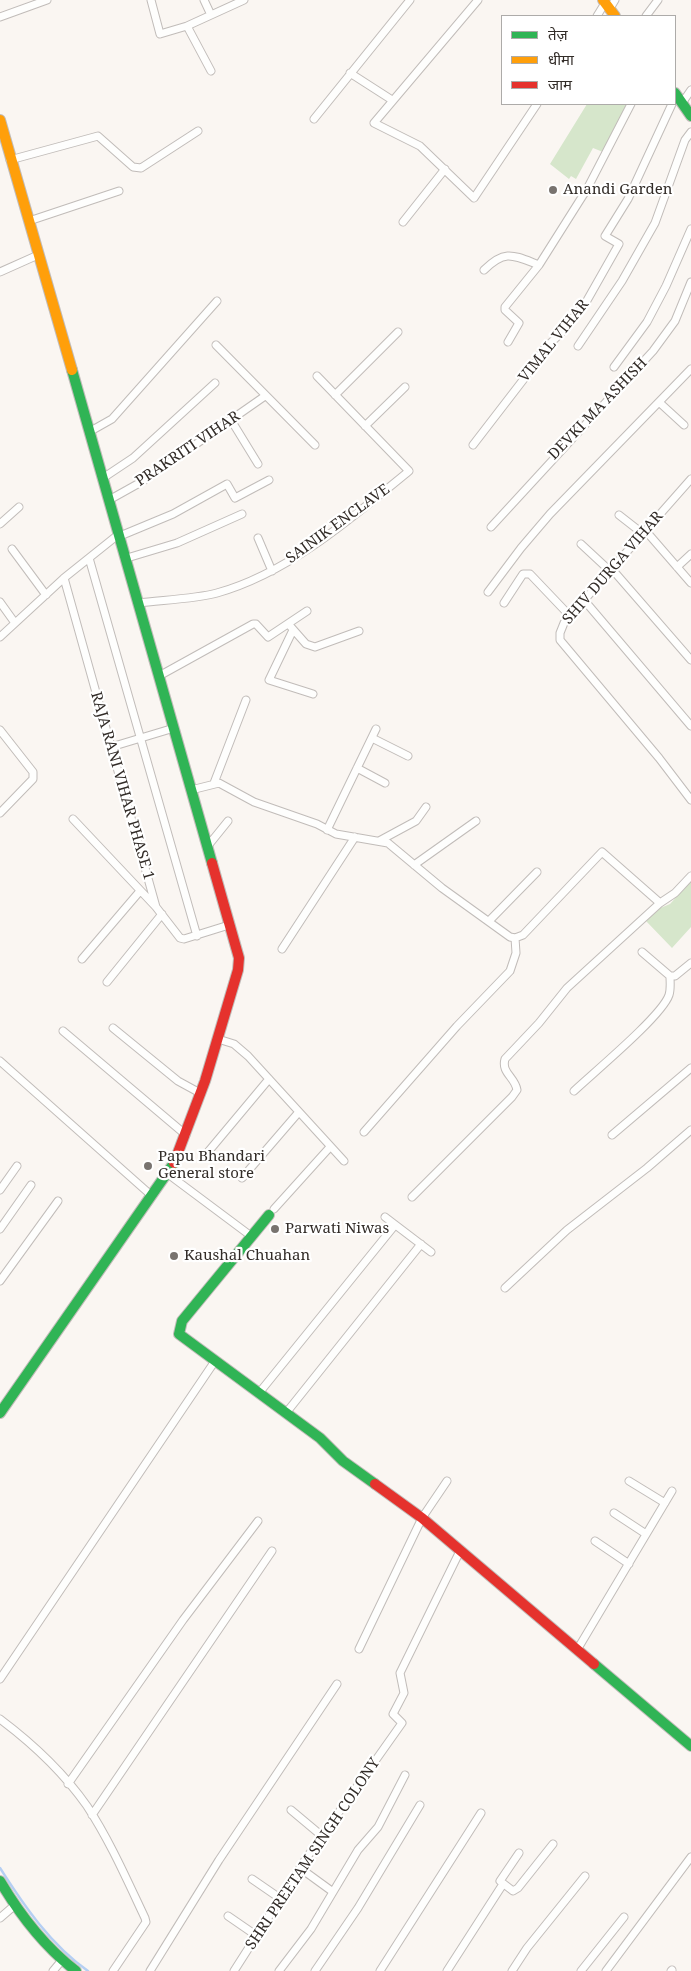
<!DOCTYPE html>
<meta charset="utf-8">
<style>
body{margin:0}
#map{position:relative;width:691px;height:1971px;overflow:hidden;background:#faf6f2;font-family:"Noto Serif","Noto Sans Devanagari",serif}
canvas{display:block}
.legend{position:absolute;left:501px;top:15px;width:175px;height:90px;box-sizing:border-box;background:#fff;border:1px solid #adaba9;margin:0;padding:6px 9px;list-style:none;font-size:15px;color:#322c28}
.legend li{display:flex;align-items:center;gap:10px;height:25px}
.legend b{width:25px;border:1px solid #adaba9}
</style>
<div id="map">
<canvas width="691" height="1971"></canvas>
<ul class="legend">
<li><b style="height:6px;background:#30b455"></b>तेज़</li>
<li><b style="height:6px;background:#ff9f0a"></b>धीमा</li>
<li><b style="height:6px;background:#e5322d"></b>जाम</li>
</ul>
</div>
<script>
const ctx = document.querySelector('canvas').getContext('2d');
ctx.lineJoin = 'round';
function paint(path, color) { ctx.fillStyle = color; ctx.fill(path, 'evenodd'); }
function stroke(path, color, width, dash) { ctx.strokeStyle = color; ctx.lineWidth = width; ctx.lineCap = dash ? 'butt' : 'round'; ctx.setLineDash(dash || []); ctx.stroke(path); }
function drawText(font, color, halo, rows, align = 'center') {
  ctx.font = font + ' "Noto Serif",serif'; ctx.lineWidth = 4.5; ctx.setLineDash([]); ctx.textBaseline = 'middle'; ctx.strokeStyle = halo; ctx.fillStyle = color; for (const [text, x, y, turn = 0] of rows) {
    ctx.save(); ctx.translate(x, y); ctx.rotate((+turn || 0) * Math.PI / 180); ctx.textAlign = isNaN(turn) ? turn : align; if (halo) ctx.strokeText(text, 0, 0); ctx.fillText(text, 0, 0); ctx.restore();
  }
}
const green = new Path2D(`
 M587,104H628L603,152L593,148L576,179L571,176L569,179L550,164Z
 M691,881V927L672,948L646,921L658,909L670,904Z`);
const stream = new Path2D(`
 M0,1868C24,1906 51,1945 88,1971`);
const street = new Path2D(`
 M151,0L160,34L187,26
 M204,0L211,15
 M478,0L374,123L420,146L474,198L537,104
 M609,10L615,0
 M597,16L605,3
 M646,16L658,0
 M0,17L47,0
 M211,71L187,26L244,0
 M350,73L392,100
 M682,103L691,90
 M314,119L410,0
 M10,160L98,136L133,167L141,168L198,131
 M29,221L119,191
 M403,222L445,169
 M484,270C505,249 513,255 539,265
 M0,272L38,255
 M508,342L519,323L505,310V307L539,265L587,189L631,104
 M216,345L315,445
 M578,346L622,281L655,223L685,140L691,132
 M614,367L647,322L666,286L691,229
 M335,395L398,332
 M660,403L684,425
 M231,420L258,464
 M365,426L405,387
 M89,432L112,419L217,301
 M473,445L530,371L543,350L559,335L585,304L619,244L605,236L628,199L672,104
 M103,478L133,458L215,383
 M691,479L564,623L560,633V640L659,758L691,800
 M109,500L143,481L265,396
 M619,515L642,533
 M0,524L19,507
 M491,527L653,351L675,321L691,282
 M645,530L691,583
 M120,536L173,514L227,484L235,498L269,480
 M258,538L272,571
 M581,544L609,570
 M12,549L46,595
 M89,558L197,936
 M127,558L177,543L242,514
 M677,567L691,554
 M611,568L691,660
 M64,578L156,907L180,938L184,939L229,925
 M488,592L521,548L550,514L691,369
 M584,600L691,726
 M0,602L15,623
 M138,603C161,600 195,599 217,593C289,573 353,517 409,471L317,376
 M504,603L523,574H530L570,616
 M291,627L306,644L315,647L359,631
 M293,630L269,680L313,694
 M0,637L64,578L119,534
 M159,676L253,624H256L268,637L307,611
 M0,730L33,772V779L0,813
 M372,738L408,756
 M111,747L174,728
 M357,768L385,783
 M214,783L246,700
 M191,790L219,783L254,802L317,824L336,834L388,843L442,888L510,937L515,938L523,935L602,852L660,903L675,893L691,876
 M73,819L156,907
 M327,830L376,729
 M379,841L416,821L426,807
 M207,847L228,821
 M414,865L476,821
 M489,921L537,872
 M282,949L355,837
 M642,952L670,976H675L691,963
 M82,959L140,891
 M107,982L162,914
 M113,1028L178,1081L200,1093
 M63,1031L186,1135
 M218,1039L234,1044L248,1056L344,1161
 M0,1061L152,1196
 M574,1091C593,1073 662,1016 669,995C671,989 670,982 670,976
 M364,1132L457,1026L510,971L516,953L515,938
 M612,1135L691,1068
 M208,1152L269,1079
 M168,1174L251,1236
 M242,1178L298,1113
 M0,1190L17,1166
 M412,1197L512,1097L517,1090C515,1077 501,1073 505,1059L539,1023L567,988L660,903
 M274,1209L330,1147
 M385,1217L431,1252
 M0,1229L31,1185
 M0,1281L58,1201
 M505,1288L567,1230L647,1168L691,1130
 M259,1393L395,1225
 M286,1413L421,1244
 M629,1481L665,1503
 M614,1513L646,1534
 M595,1541L629,1564
 M359,1649L422,1518L447,1481
 M577,1650L672,1491
 M0,1679L215,1361
 M0,1719C32,1743 64,1773 87,1806C110,1841 127,1880 145,1918L146,1922L113,1971
 M68,1784L183,1620L258,1521
 M291,1810L322,1836
 M92,1815L272,1551
 M519,1853L500,1881L513,1891L518,1888L553,1844
 M300,1868L333,1892
 M252,1879L281,1899
 M228,1916L257,1936
 M0,1918L15,1905
 M53,1971L63,1959
 M150,1971L219,1860L337,1684
 M234,1971L305,1860L402,1723L393,1714L404,1693L400,1673L460,1551
 M279,1971L311,1929L358,1850L378,1827L405,1775
 M315,1971L358,1908L420,1805
 M380,1971L481,1813
 M447,1971L503,1884
 M512,1971L527,1948L585,1876
 M581,1971L624,1917
 M606,1971L691,1857
 M671,1971L672,1970`);
const fast = new Path2D(`
 M675,93L691,116
 M72,370L212,863
 M269,1215L182,1321L179,1334L320,1438L343,1461L375,1484
 M0,1413L174,1163
 M594,1664L691,1746
 M0,1881C20,1915 45,1947 76,1971`);
const slow = new Path2D(`
 M603,0L615,16
 M0,120L72,370`);
const jam = new Path2D(`
 M174,1163L205,1081L238,970L239,958L212,863
 M375,1484L422,1518L594,1664`);
const markers = [
 [553,190,5,"#78736f"],
 [148,1166,5,"#78736f"],
 [275,1229,5,"#78736f"],
 [174,1256,5,"#78736f"]
];
const poiNames = [
 ["Anandi Garden",563,190],
 ["Papu Bhandari",158,1157],
 ["General store",158,1174],
 ["Parwati Niwas",285,1229],
 ["Kaushal Chuahan",184,1256]
];
const streetNames = [
 ["VIMAL VIHAR",554,341,-51],
 ["DEVKI MA ASHISH",598,409,-46],
 ["PRAKRITI VIHAR",188,449,-34],
 ["SAINIK ENCLAVE",338,524,-36],
 ["SHIV DURGA VIHAR",613,568,-49],
 ["RAJA RANI VIHAR PHASE 1",122,786,74],
 ["SHRI PREETAM SINGH COLONY",313,1854,-56]
];
paint(green, '#d6e6cb');
stroke(stream, '#b5cff3', 2.5);
stroke(street, '#c1bcb9', 9);
stroke(fast, '#c1bcb9', 12);
stroke(slow, '#c1bcb9', 12);
stroke(jam, '#c1bcb9', 12);
stroke(street, '#fefefd', 7);
stroke(fast, '#30b455', 10);
stroke(slow, '#ff9f0a', 10);
stroke(jam, '#e5322d', 10);
for (const [x, y, r, color] of markers) { const dot = new Path2D(); dot.arc(x, y, r, 0, 2 * Math.PI); ctx.fillStyle = color; ctx.fill(dot); stroke(dot, '#fff', 2); }
drawText('15px', '#322c28', '#fff', poiNames, 'left');
drawText('15px', '#322c28', '#fff', streetNames);
</script>
